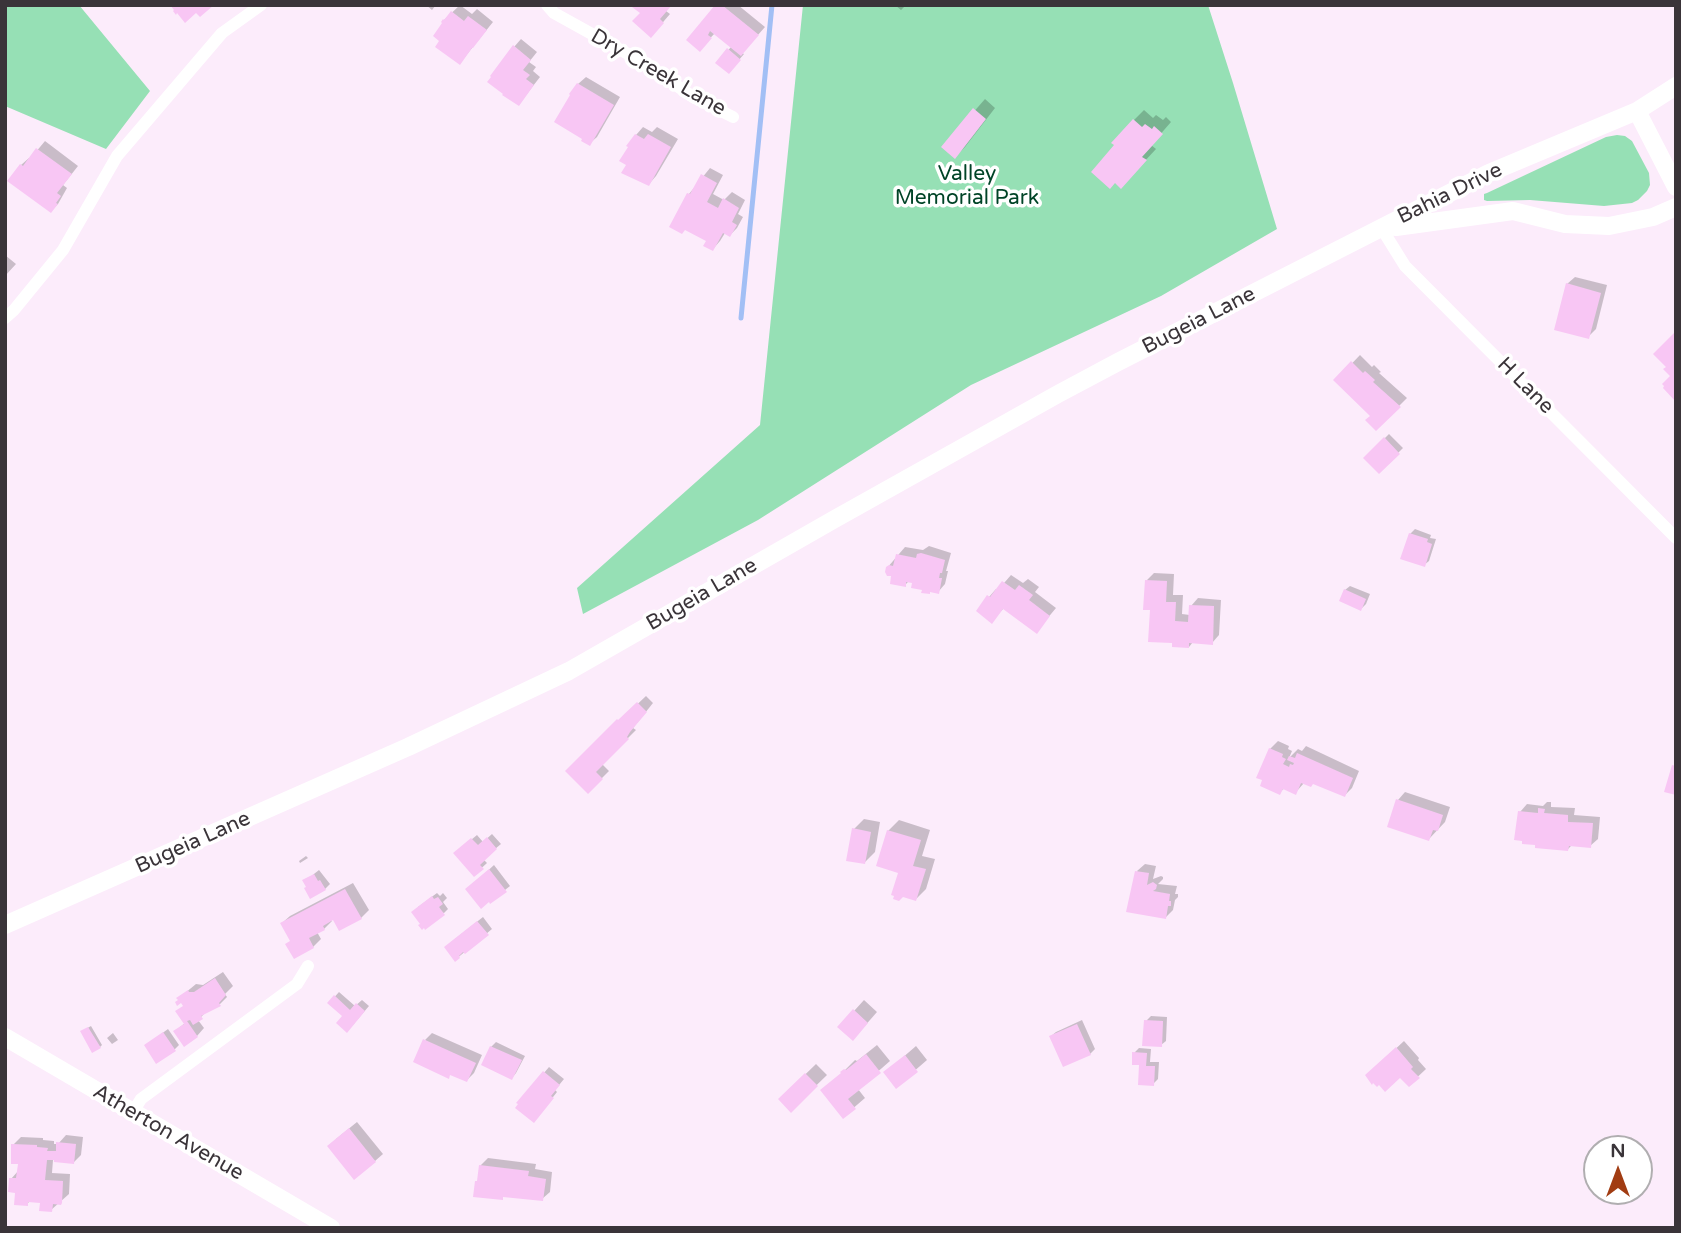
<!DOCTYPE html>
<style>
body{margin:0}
#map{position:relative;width:1681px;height:1233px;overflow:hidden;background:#fcecfb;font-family:"Varela Round",sans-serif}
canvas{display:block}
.frame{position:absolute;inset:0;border:7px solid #3a3439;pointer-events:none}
.north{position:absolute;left:1583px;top:1135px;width:70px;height:70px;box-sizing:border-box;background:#fff;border:2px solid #b0aeb0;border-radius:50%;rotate:0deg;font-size:19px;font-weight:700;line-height:28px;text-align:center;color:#3a3439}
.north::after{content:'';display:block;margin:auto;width:24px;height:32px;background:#a13c12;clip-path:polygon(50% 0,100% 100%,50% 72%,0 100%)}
</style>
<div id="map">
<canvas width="1681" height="1233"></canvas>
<div class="frame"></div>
<div class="north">N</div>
</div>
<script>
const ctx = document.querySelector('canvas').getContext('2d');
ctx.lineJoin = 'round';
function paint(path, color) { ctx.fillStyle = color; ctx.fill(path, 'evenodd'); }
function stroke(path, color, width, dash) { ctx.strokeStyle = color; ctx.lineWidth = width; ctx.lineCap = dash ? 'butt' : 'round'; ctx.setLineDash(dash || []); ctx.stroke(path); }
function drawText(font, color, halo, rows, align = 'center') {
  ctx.font = font + ' "Varela Round",sans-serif'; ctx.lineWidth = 7; ctx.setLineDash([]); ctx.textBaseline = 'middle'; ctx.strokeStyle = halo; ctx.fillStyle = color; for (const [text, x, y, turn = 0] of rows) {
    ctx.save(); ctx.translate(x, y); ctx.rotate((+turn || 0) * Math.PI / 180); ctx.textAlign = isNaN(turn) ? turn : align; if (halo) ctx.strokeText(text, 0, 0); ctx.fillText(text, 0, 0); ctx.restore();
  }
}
const green = new Path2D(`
 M5,5H79L150,91L106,149L5,106Z
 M803,5H1208L1233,83L1277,229L1161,296L971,385L758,520L583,614L577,588L760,425Z
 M1617,135L1625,136L1632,141L1649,173L1650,185L1647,191L1638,200L1632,203L1604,206L1530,200L1487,201L1484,200V194L1487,193L1606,137Z`);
const shadow = new Path2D(`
 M426,5H436L432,10Z
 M460,5L472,14L477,9L493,22L460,63L444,20Z
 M717,5H738L765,27L742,53L744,54L733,67L717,62L732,46L715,33L700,49Z
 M895,5H906L901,10Z
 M666,11L670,14L658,28L642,12Z
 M521,39L537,52L529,62L536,67L533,71L540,77L519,104L514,47Z
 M586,77L620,97L597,137L589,144L578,84Z
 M985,99L995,108L965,147L955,157L943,147Z
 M1144,110L1153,118L1156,115L1163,120L1166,117L1171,122L1151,145L1156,149L1131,176L1134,120Z
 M643,127L652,132L657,127L678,139L656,176L649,184L636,135Z
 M45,141L78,166L63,185L67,188L58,204L51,211L21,165L29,158L30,159Z
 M710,168L723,175L713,194L724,200L732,192L745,200L738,214L743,217L737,228L730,235L725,233L720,241L713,249L689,194Z
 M5,255L16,264L5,276Z
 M1575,277L1607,285L1596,329L1588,337L1567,284Z
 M1360,355L1372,367L1374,365L1381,372L1379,373L1407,398L1376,429L1372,416L1336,380Z
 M1389,434L1403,448L1379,472L1365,458Z
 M1415,529L1431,535L1430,538L1436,539L1429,561L1424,565L1410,534Z
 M929,546L951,553L946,571H948L945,584L938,592L909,581L905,585L887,568L905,547L923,550Z
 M1154,573L1174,574L1173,595H1183L1182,614L1190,615L1191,606L1198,598L1221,600L1219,635L1212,643L1193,642L1189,647L1152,608L1147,580Z
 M1011,575L1023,583L1028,579L1039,587L1035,592L1056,608L1036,632L1004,608L992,621L989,597L996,589L998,590Z
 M1350,586L1370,594L1366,604L1361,609L1345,590Z
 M646,696L653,703L633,728L636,730L602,764L609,771L588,792L567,771Z
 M1278,741L1289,746L1288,749L1292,751L1289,758L1298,749L1302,751L1306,746L1359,771L1352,788L1345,795L1314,782L1304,783L1296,792L1285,788L1280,792L1270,749Z
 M1405,792L1450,807L1445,822L1429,839L1398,800Z
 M1547,802H1551V807L1575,808L1574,815L1600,817L1598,839L1590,846L1572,845L1568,849L1520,812L1527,804L1543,806Z
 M864,819L880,822L875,852L865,862L854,829Z
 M899,820L930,830L922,856L935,859L926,889L916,899L900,872L888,831Z
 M492,834L501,844L483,859L487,863L474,875L460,849L477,835L483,842Z
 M306,856L308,858L300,863L299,861Z
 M1145,864L1156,866L1153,879L1161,876L1163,877V879L1158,884L1177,886L1175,894H1178V897L1175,900L1173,910L1166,917L1137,871Z
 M494,865L510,886L505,890L468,889Z
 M319,870L330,884L325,889L308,887L305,881Z
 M353,883L369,910L361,918H334L330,919L332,921L324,929L317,932L321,939L313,947L294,957L291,940L282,923L290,916Z
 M437,893L440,896L443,893L447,898L443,902L448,909L444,913L418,907Z
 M483,917L492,929L455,960L450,943Z
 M223,972L233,986L225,994L227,997L220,1004L208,1010L198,1020L204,1028L197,1036L175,1031L185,1023L184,1005L179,998L196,984L203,985Z
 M339,992L355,1006L362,1000L369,1006L352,1026L344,1016L330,1002Z
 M864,1000L877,1012L863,1028L854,1011Z
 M1151,1016L1167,1017L1166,1041L1161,1045L1146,1021Z
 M1082,1020L1095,1049L1090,1054L1051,1036L1056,1032Z
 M91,1026L102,1045L100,1047L84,1030Z
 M168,1029L179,1045L174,1050L146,1045Z
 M113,1033L118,1040L112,1044L107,1038Z
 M432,1033L482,1055L474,1073L467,1080L425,1040Z
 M1404,1041L1419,1058L1418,1060L1426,1069L1409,1085L1400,1076L1375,1068Z
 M496,1042L525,1056L516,1073L512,1078L483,1064L491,1047Z
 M877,1045L890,1061L858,1089L865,1098L843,1117V1072L855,1060L857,1061Z
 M916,1046L927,1060L897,1086L886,1072Z
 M1139,1048L1151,1049L1150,1062H1159L1158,1079L1153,1084L1134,1053Z
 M816,1064L827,1075L791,1110L780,1099Z
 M549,1067L564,1079L555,1090L557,1092L538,1116L519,1102Z
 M357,1122L383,1154L375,1161L336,1139Z
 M66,1135L83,1137L81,1155L74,1162L53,1160L52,1173L70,1174L69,1194L51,1210L42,1201L31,1200L27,1204L17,1192L11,1179L19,1170V1162L13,1145L21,1137L43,1138V1140L54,1141V1144H58Z
 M488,1158L536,1164L535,1169L552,1172L550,1192L542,1199L506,1195L502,1198L480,1166Z`);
const stream = new Path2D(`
 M741,318L772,5`);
const building = new Path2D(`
 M170,5H214L200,17L196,13L185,23L177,13L176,15L173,11L174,10Z
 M634,5H672L660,19L664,23L651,38L632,21L640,13L632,7Z
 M715,5H722L759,35L741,56L710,31L708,35L712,38L700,52L686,40Z
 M451,11L464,21L468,16L487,30L473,48H472L460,65L435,47L439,41L433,36L442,23L441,22L443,19L444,20Z
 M513,45L531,60L523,70L530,75L526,79L534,85L519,106L502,95L503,94L487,82L491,77L490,76Z
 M727,48L741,60L729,74L715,63Z
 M577,83L614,105L590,146L581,141L582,139L554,122L570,95L569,94Z
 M973,108L986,119L955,159L941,147Z
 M1133,119L1142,127L1145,124L1152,129L1154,126L1163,134L1142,157L1147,160L1121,189L1115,183L1110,189L1091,172L1114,145L1111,143Z
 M635,134L644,139L648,134L671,147L649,186L621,173L626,165L619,161L628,147L626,146Z
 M36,148L72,174L57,193L61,196L56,203L58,204L51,213L7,181L20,164L23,166Z
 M701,174L717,183L707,202L718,208L723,198L739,208L732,222L737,225L730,237L723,233L713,251L703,246L706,241L685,230L682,234L669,227L687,193L690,194Z
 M1566,283L1601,293L1589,339L1554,330Z
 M1674,333L1676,335V402L1663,388L1664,386L1662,384L1670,376L1663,369L1666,367L1653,354Z
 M1351,361L1363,373L1365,371L1375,380L1373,382L1401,407L1376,431L1365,420L1370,416L1333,380Z
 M1384,437L1400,454L1379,474L1363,458Z
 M1409,533L1428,539L1427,542L1432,544L1425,567L1400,559Z
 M921,553L945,560L942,573H940L939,578H942L939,594L930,592V594L921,593L922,590L911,588L912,583L906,582V587L890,584L891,576H887L885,572L886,567L889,565L893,566L896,554L916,558L917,554Z
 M1145,580L1167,581L1166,602H1176L1175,621L1188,622L1189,605L1214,606L1213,645L1189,643V648L1172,647V643L1148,642L1150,610H1143Z
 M1002,581L1015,590L1019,585L1033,595L1029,600L1050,616L1037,634L1003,609L992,624L976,611L987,595L990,597Z
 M1344,589L1366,599L1361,611L1339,601Z
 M637,702L647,712L630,732L627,737L629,739L596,772L603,779L588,794L565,771L617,719L618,720Z
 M1269,748L1283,754L1282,757L1286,759L1283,764L1289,767L1290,764L1293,765L1294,763L1287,760L1289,756L1295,758L1297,753L1353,778L1345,797L1313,784L1311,787L1301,783L1296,795L1283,789L1280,795L1260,786L1262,780L1256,778Z
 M1672,765L1676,766V795L1664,792Z
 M1396,799L1443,815L1438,831L1433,830L1429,841L1387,827Z
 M1538,808L1545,809L1544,813L1568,815V822L1593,823L1591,848L1569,846L1568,851L1535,848V845L1522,844V841L1514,840L1518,811L1538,813Z
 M852,828L871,832L865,864L846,861Z
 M887,830L921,840L913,866L926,869L916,901L903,897L899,901L893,899L894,896L891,895L898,873L876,866Z
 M487,837L497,849L480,865L484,869L474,877L453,853L471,838L478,845Z
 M489,869L507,892L490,904L489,902L481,909L465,889Z
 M1135,871L1149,873L1147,885L1153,882L1157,885L1156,889L1153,891L1170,894L1169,901H1171V906H1168L1166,919L1126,912Z
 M314,874L318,881L320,880L326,890L310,899L304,888L306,887L302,880Z
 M345,889L362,919L339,931L333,920L323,926L325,930L309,938L314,948L294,959L285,944L290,941L280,923Z
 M432,896L434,899L438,897L443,904L439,907L445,915L425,930L424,928L422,930L418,925L420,924L411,912Z
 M477,921L489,935L465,954L463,952L459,956L460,958L455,962L444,947Z
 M215,978L226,995L219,1003L221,1006L201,1016L203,1019L193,1025L190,1020L187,1021L198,1037L184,1047L173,1031L184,1024L175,1011L183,1006L181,1003L177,1006L175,1002L178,1000L176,998L188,990L189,992H194Z
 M334,995L350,1010L356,1003L365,1011L347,1033L336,1023L342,1016L327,1003Z
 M853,1009L868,1023L853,1041L837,1027Z
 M1144,1020L1163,1021L1162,1047L1142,1046Z
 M1077,1024L1091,1055L1063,1067L1049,1036Z
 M88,1027L101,1048L92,1053L80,1031Z
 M163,1032L176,1051L156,1064L144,1045Z
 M423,1039L476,1063L467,1082L450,1075L449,1079L413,1062Z
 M490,1046L522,1060L512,1080L481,1065Z
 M1396,1047L1413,1067L1411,1069L1420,1078L1409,1087L1400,1078L1385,1092L1379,1085L1377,1087L1373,1083L1372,1085L1365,1075Z
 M1132,1052L1147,1053L1146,1066H1155L1154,1086L1138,1085L1139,1065H1132Z
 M866,1054L881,1073L848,1099L856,1109L843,1119L820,1090L841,1073L840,1072L844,1069L846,1070Z
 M905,1055L918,1072L896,1089L883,1072Z
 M543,1071L560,1085L551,1096L554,1098L534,1123L515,1108L518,1104L516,1103Z
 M805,1073L818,1086L791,1113L778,1099Z
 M349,1128L376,1162L354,1180L327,1146Z
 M56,1142L76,1144L74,1164L54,1162V1160H47L45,1180L63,1181L62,1203L61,1205L53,1204L52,1212L39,1211L40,1203L28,1202V1206L14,1205L15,1193L8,1192L9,1178H16L18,1164H11V1144L37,1145V1147L48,1148L47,1151H56Z
 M479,1165L529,1171L528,1176L546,1179L543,1201L503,1197V1200L473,1197L475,1181H477Z`);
const street = new Path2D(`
 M547,5L554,13L646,64L693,97L733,117
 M1382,229L1405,266L1676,538
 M5,318L14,310L63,250L117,156L222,33L261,5
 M133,1112L141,1099L297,984L308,966`);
const secondary = new Path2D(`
 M1637,111L1676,187
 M1396,227L1513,211L1565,224L1609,226L1653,217L1676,207
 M5,925L408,747L569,671L833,520L1058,394L1118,362L1489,173L1637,111L1676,86
 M5,1037L331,1228`);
const streetNames = [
 ["Dry Creek Lane",658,73,30],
 ["Bahia Drive",1450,194,-26],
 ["Bugeia Lane",1199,321,-27],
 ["H Lane",1525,386,45],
 ["Bugeia Lane",702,595,-30],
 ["Bugeia Lane",193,843,-24],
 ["Atherton Avenue",168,1133,30]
];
const parkNames = [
 ["Valley",967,174],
 ["Memorial Park",967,198]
];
paint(green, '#96e0b5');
paint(shadow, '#0003');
stroke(stream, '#a2bff5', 5);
paint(building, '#f8c6f4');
stroke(street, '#fff', 12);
stroke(secondary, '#fff', 18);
drawText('21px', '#3a3439', '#fff', streetNames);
drawText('21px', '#004427', '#fff', parkNames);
</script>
